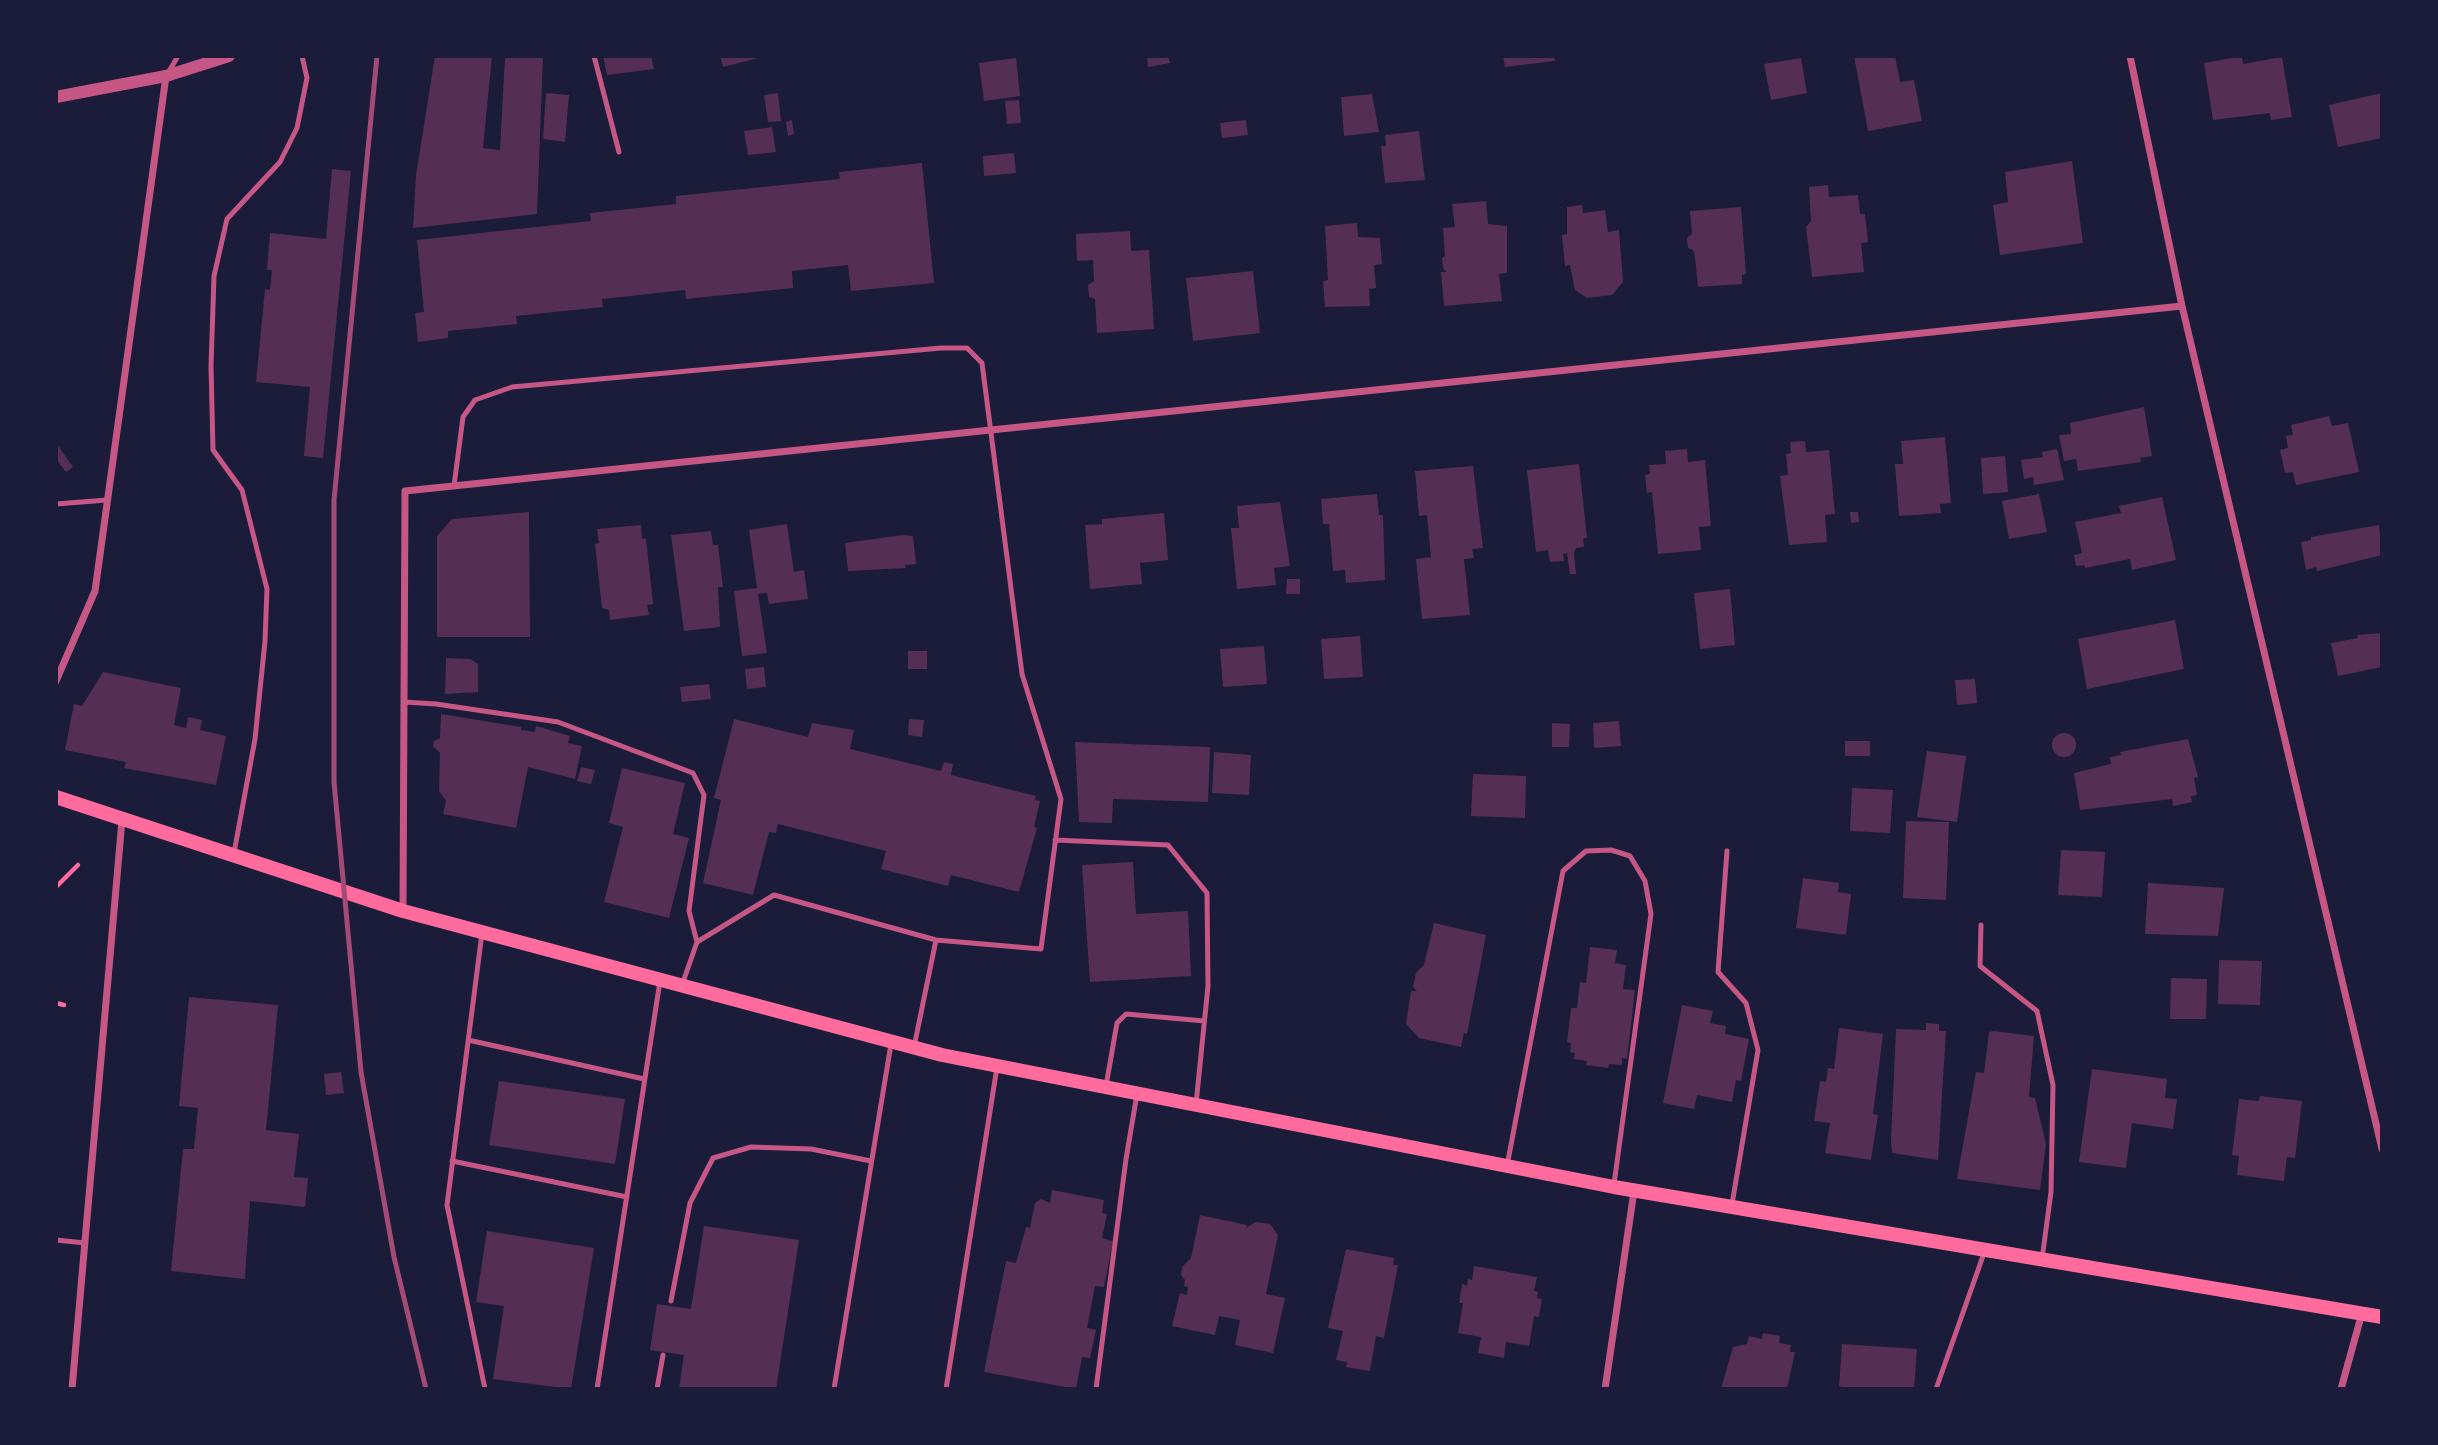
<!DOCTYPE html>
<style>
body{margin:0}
#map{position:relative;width:2438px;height:1445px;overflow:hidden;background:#1b1b3a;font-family:"Space Grotesk",sans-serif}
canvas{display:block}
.frame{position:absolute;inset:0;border:58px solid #1b1b3a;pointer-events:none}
</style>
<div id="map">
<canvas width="2438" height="1445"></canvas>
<div class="frame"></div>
</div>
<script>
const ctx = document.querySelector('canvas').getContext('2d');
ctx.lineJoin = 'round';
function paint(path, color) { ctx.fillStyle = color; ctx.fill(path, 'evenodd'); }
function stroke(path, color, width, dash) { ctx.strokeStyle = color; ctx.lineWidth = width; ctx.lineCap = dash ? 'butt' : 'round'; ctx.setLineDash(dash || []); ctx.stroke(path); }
const building = new Path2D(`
 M435,56H492L483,148L500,150L505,56H543L537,214L413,228L416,175Z
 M603,56H651L654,69L607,75Z
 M720,56H761L762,57L723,67Z
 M1147,56H1168L1170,63L1148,67Z
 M1503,56H1554L1555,61L1505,67Z
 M1854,56H1895L1900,82L1914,80L1922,121L1868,131Z
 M2242,56L2243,64L2282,57L2292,117L2271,120L2270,113L2213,120L2204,63Z
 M1016,58L1020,96L984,101L979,63Z
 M1801,58L1807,93L1771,100L1764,64Z
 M546,93L569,95L565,142L543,139Z
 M778,93L781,121L768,122L764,95Z
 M2382,93V138L2338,147L2329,105Z
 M1372,94L1379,132L1344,136L1341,97Z
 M1019,100L1021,123L1007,124L1005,101Z
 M792,120L794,134L788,136L786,122Z
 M1246,120L1248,135L1222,138L1220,123Z
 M772,127L776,152L748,155L744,131Z
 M1419,131L1425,180L1385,183L1381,146H1386L1385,135Z
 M1014,153L1016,173L984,176L983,156Z
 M2072,161L2083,243L2000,255L1993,205L2008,202L2005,172Z
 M922,163L934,283L851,291L848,265L792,271L793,288L686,299L685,290L602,299L603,307L516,316L517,324L448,331V338L418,342L415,313L424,312L417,240L591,221L590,213L676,204V196L840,179L839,172Z
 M332,169L351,171L323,458L304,456L310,387L256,382L265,289L270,290L272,270H267L270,233L326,239Z
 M1828,185L1829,197L1858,195L1860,214H1865L1868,242L1861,243L1864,272L1812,277L1806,227L1811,221L1809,187Z
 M1486,201L1488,224L1507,226V273L1499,274L1502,301L1444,306L1441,272H1447L1443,268L1442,258L1445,256L1443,228L1455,227L1452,204Z
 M1582,205L1583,213L1605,210L1608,232L1619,230L1623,282L1612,295L1587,298L1575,290L1570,265L1565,266L1562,235L1567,234V207Z
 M1741,207L1746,274L1742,275V284L1698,287L1695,257L1693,250L1688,248L1687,238L1692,234L1690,211Z
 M1357,223L1358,237L1380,238L1382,264L1374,265L1376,288L1369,289L1370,306L1325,307L1323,281L1328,280L1325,226Z
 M1130,231L1131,251L1149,250L1154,329L1097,333L1095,299L1089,297L1088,285L1094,281L1093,260L1077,261L1076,234Z
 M1253,271L1260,333L1193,341L1186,278Z
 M2144,407L2152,456L2140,458L2141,462L2078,471L2076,459L2064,461L2059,435L2071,434L2070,423Z
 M2329,416L2332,426L2348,423L2359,472L2296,485L2293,472L2285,473L2280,450L2288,448L2286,436L2293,435L2291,425Z
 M1945,437L1951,503L1940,504L1941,513L1899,516L1895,464H1903L1901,441Z
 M1805,441L1806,452L1829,450L1835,514L1825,515L1827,542L1789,545L1780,476L1788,475L1786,454L1791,453L1790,442Z
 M56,443L73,467L66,472L56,459Z
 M1687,449L1688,462L1705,460L1711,526L1699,527L1701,550L1658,554L1652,492L1647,493L1645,475L1650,474L1649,465L1666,464L1665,451Z
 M2057,449L2064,480L2034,485L2033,477L2024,479L2021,460L2043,457L2042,452Z
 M2005,456L2008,492L1983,494L1981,458Z
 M1579,464L1587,538H1583L1584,547L1576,548L1574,553L1576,574H1570L1567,553L1563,554L1564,561L1550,562L1548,550L1536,552L1527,470Z
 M1473,466L1483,548L1472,549L1474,558L1464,559L1470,615L1422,619L1416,559L1431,557L1427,515L1419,516L1415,471Z
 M1377,494L1379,515H1383L1385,580L1346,583L1345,570L1333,571L1329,524H1323L1321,499Z
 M2039,494L2047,532L2009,539L2002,501Z
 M2162,497L2176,560L2132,570L2130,559L2085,568L2084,565L2076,566L2074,555L2082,553L2075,522L2121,513L2119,506Z
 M1280,502L1290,566L1274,568L1276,585L1237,589L1231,528H1239L1237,506Z
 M529,512L530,637H437V536L452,519Z
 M1850,512H1858L1859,522L1851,523Z
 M1164,513L1168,560L1140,563L1142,584L1090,589L1085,525L1102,524V519Z
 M787,524L794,572L804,570L808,599L769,604L767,593L758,594L767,653L742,656L734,591L757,588L749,530Z
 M641,525L642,539L646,538L653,604L647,605L649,615L610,620L609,610L602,608L595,544L599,543L597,529Z
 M2379,525L2382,555L2317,571L2316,567L2306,570L2301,542L2311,540V537Z
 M711,531L713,545H718L723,587H718L720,627L684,631L671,535Z
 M903,535L913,536L916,564L905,565L906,568L848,571L845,543Z
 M1287,579H1300V594H1286Z
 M1730,589L1735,645L1700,649L1694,593Z
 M2175,620L2184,669L2087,689L2078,639Z
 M2382,633V667L2338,676L2331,643L2358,638L2357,635Z
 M1360,636L1363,677L1324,679L1321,639Z
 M1264,646L1267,684L1223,687L1220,649Z
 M908,651H927V669H908Z
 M446,658L470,659L478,664V692L445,694Z
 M764,667L766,687L747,689L745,669Z
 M103,672L181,688L174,725L186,728L188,717L202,720L200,730L226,736L216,785L124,768L126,762L65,750L74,704L82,706Z
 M1975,679L1977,703L1957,705L1955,680Z
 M709,684L711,699L682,702L680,687Z
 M441,714L521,727V730L535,732L536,726L570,736L568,743L582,746L575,779L528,767L516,828L443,814L446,801L439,791L440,753L433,746L434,741L440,738Z
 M734,719L808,737L812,723L854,730L850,749L941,771L944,762L953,764L951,775L1036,796L1035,800L1040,801L1034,827L1037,828L1019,892L951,875L948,886L881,869L886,851L778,824L776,833L769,832L753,895L703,883L721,800L714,798Z
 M909,719L924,720L922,737L908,735Z
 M1619,721L1621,746L1594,748L1593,723Z
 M1552,723L1570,724L1569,747H1552Z
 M2052 745a12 12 0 1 1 24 0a12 12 0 1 1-24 0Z
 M2188,739L2198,777L2194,778L2197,795L2191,796L2192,802L2173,806L2172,799L2080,810L2074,773L2111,764L2110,757L2121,755L2120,752Z
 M1845,741H1870V756H1845Z
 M1075,742L1210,747L1208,802L1113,799L1112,823L1079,822Z
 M1927,751L1966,756L1957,822L1917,817Z
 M1214,752L1251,755L1249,795L1212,793Z
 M581,767L595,770L591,784L577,781Z
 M622,768L685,783L673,834L689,838L669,918L604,902L623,827L609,823Z
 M1473,774L1526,776L1525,818L1471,816Z
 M1852,788L1893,790L1890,833L1850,831Z
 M1906,821L1949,822L1946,900L1903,898Z
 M2061,850L2105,852L2102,897L2058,895Z
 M1133,862L1136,914L1188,911L1191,976L1090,982L1082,865Z
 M1803,878L1839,883L1838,892L1851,894L1846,935L1796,928Z
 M2148,883L2224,888L2218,936L2145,934Z
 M1434,923L1486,935L1467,1034L1464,1033L1461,1047L1419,1038L1406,1024L1411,991H1417L1413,987L1416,973L1424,965Z
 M1590,947L1617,950L1615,963L1626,965L1623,989L1635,990L1627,1059L1622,1058V1065L1609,1064L1608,1068L1586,1065L1587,1061L1574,1059L1575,1053L1570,1052L1571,1043L1567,1042L1571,1008H1577L1580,982L1586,983Z
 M2219,960L2262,961L2260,1005L2218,1004Z
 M2171,978L2207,979L2206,1019H2170Z
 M189,997L278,1005L266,1130L299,1134L294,1177L308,1178L305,1207L250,1201L245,1279L171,1271L183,1149H194L198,1108L179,1106Z
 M1682,1005L1713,1011L1710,1023L1726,1026L1725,1034L1749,1039L1741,1081L1736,1080L1732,1102L1697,1095L1694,1109L1663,1103Z
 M1926,1023L1939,1024V1031H1946L1938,1160L1892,1153L1891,1141L1896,1029L1926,1030Z
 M1839,1028L1883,1034L1873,1114L1878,1115L1871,1160L1825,1153L1830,1123L1814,1121L1820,1081L1826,1082L1828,1068L1834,1069Z
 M1994,1031L2034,1036L2029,1097L2035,1098L2046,1144L2040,1190L1957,1179L1976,1072L1984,1073L1989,1032Z
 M2092,1069L2167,1079L2165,1098L2177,1099L2173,1129L2132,1123L2126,1168L2079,1162Z
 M341,1072L344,1093L326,1095L324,1074Z
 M499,1081L625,1099L615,1164L489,1145Z
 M2260,1096L2302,1101L2295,1158L2287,1157L2284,1181L2237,1175L2239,1156L2232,1155L2239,1099L2259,1101Z
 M1052,1190L1104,1200L1102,1213L1107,1214L1102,1238L1113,1241L1104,1287L1095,1286L1087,1328L1096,1330L1090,1358L1082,1357L1076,1389L984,1372L1006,1261L1016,1263L1026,1227L1030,1228L1035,1203L1041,1199L1050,1203Z
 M1200,1215L1247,1225L1246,1228L1256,1222L1270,1224L1278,1235L1266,1294L1285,1298L1273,1353L1235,1345L1240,1320L1219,1316L1215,1335L1172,1326L1180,1293L1187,1295L1188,1287L1184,1286L1185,1280L1181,1275L1182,1267L1191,1258Z
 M704,1226L799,1240L776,1389H679L684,1355L650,1350L657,1304L691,1309Z
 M487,1231L594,1248L571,1389L493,1379L504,1306L476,1302Z
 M1346,1249L1394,1258L1393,1265H1398L1384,1338L1376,1336L1370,1371L1346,1367L1347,1362L1336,1360L1343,1331L1328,1328Z
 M1474,1266L1537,1277L1534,1291L1538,1292L1537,1298L1542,1299L1539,1317L1534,1316L1529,1346L1506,1342L1504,1358L1478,1353L1481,1337L1458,1333L1463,1303H1459L1462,1284L1467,1286L1468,1279L1472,1280Z
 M1763,1333L1780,1336L1779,1343L1791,1345L1790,1352H1795L1787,1389H1721L1733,1347L1747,1344L1749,1336L1762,1339Z
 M1842,1344L1917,1349L1914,1389H1849L1839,1386Z`);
const path = new Path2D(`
 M56,887L78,865
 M56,1003L64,1005`);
const service = new Path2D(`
 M594,56L619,152
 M168,73L178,56
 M454,486L463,417L475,400L512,387L941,348H967L982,363L1022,674L1061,799L1041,949L936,940L914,1047
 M56,504L107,500
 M404,702L436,704L558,722L693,773L704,795L689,911L697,942L682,985
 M1055,840L1168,845L1207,893L1208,986L1196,1104
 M1727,851L1718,972L1746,1003L1758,1050L1732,1204
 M234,853L255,739L265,641L267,589L242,490L213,450L211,366L214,276L227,219L280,162L297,128L307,78L302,56
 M1981,925L1980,966L2037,1011L2053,1085L2051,1192L2042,1259
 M482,933L447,1205L485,1389
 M697,942L774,895L936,940
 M468,1040L644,1079
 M1106,1086L1117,1023L1126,1014L1204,1021
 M452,1161L627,1197
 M1507,1166L1563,871L1586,851L1611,850L1630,856L1645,881L1651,914L1614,1184
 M56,1240L85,1243
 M671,1301L690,1203L713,1158L751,1147L811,1149L871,1161
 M597,1389L660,981
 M657,1389L663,1355
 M834,1389L891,1044
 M946,1389L997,1067
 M1096,1389L1126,1159L1137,1094
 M1936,1389L1984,1253`);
const minor = new Path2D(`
 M2130,56L2182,306L2382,1149
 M56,681L95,591L166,76
 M403,911L405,491L2182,306
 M72,1389L122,820
 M1605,1389L1634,1191
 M2341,1389L2362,1313`);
const tertiary = new Path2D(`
 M56,97L166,76L229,56`);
const secondary = new Path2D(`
 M56,797L403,911L942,1055L1614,1187L2382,1317`);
const rail = new Path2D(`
 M377,56L334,500V782L361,1072L394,1257L426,1389`);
paint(building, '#542f53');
stroke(path, '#ff6b9d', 4.5);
stroke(service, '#c65784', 5);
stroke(minor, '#c65784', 7);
stroke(tertiary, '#c65784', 12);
stroke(secondary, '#ff6b9d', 14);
stroke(rail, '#a44b75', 5);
</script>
